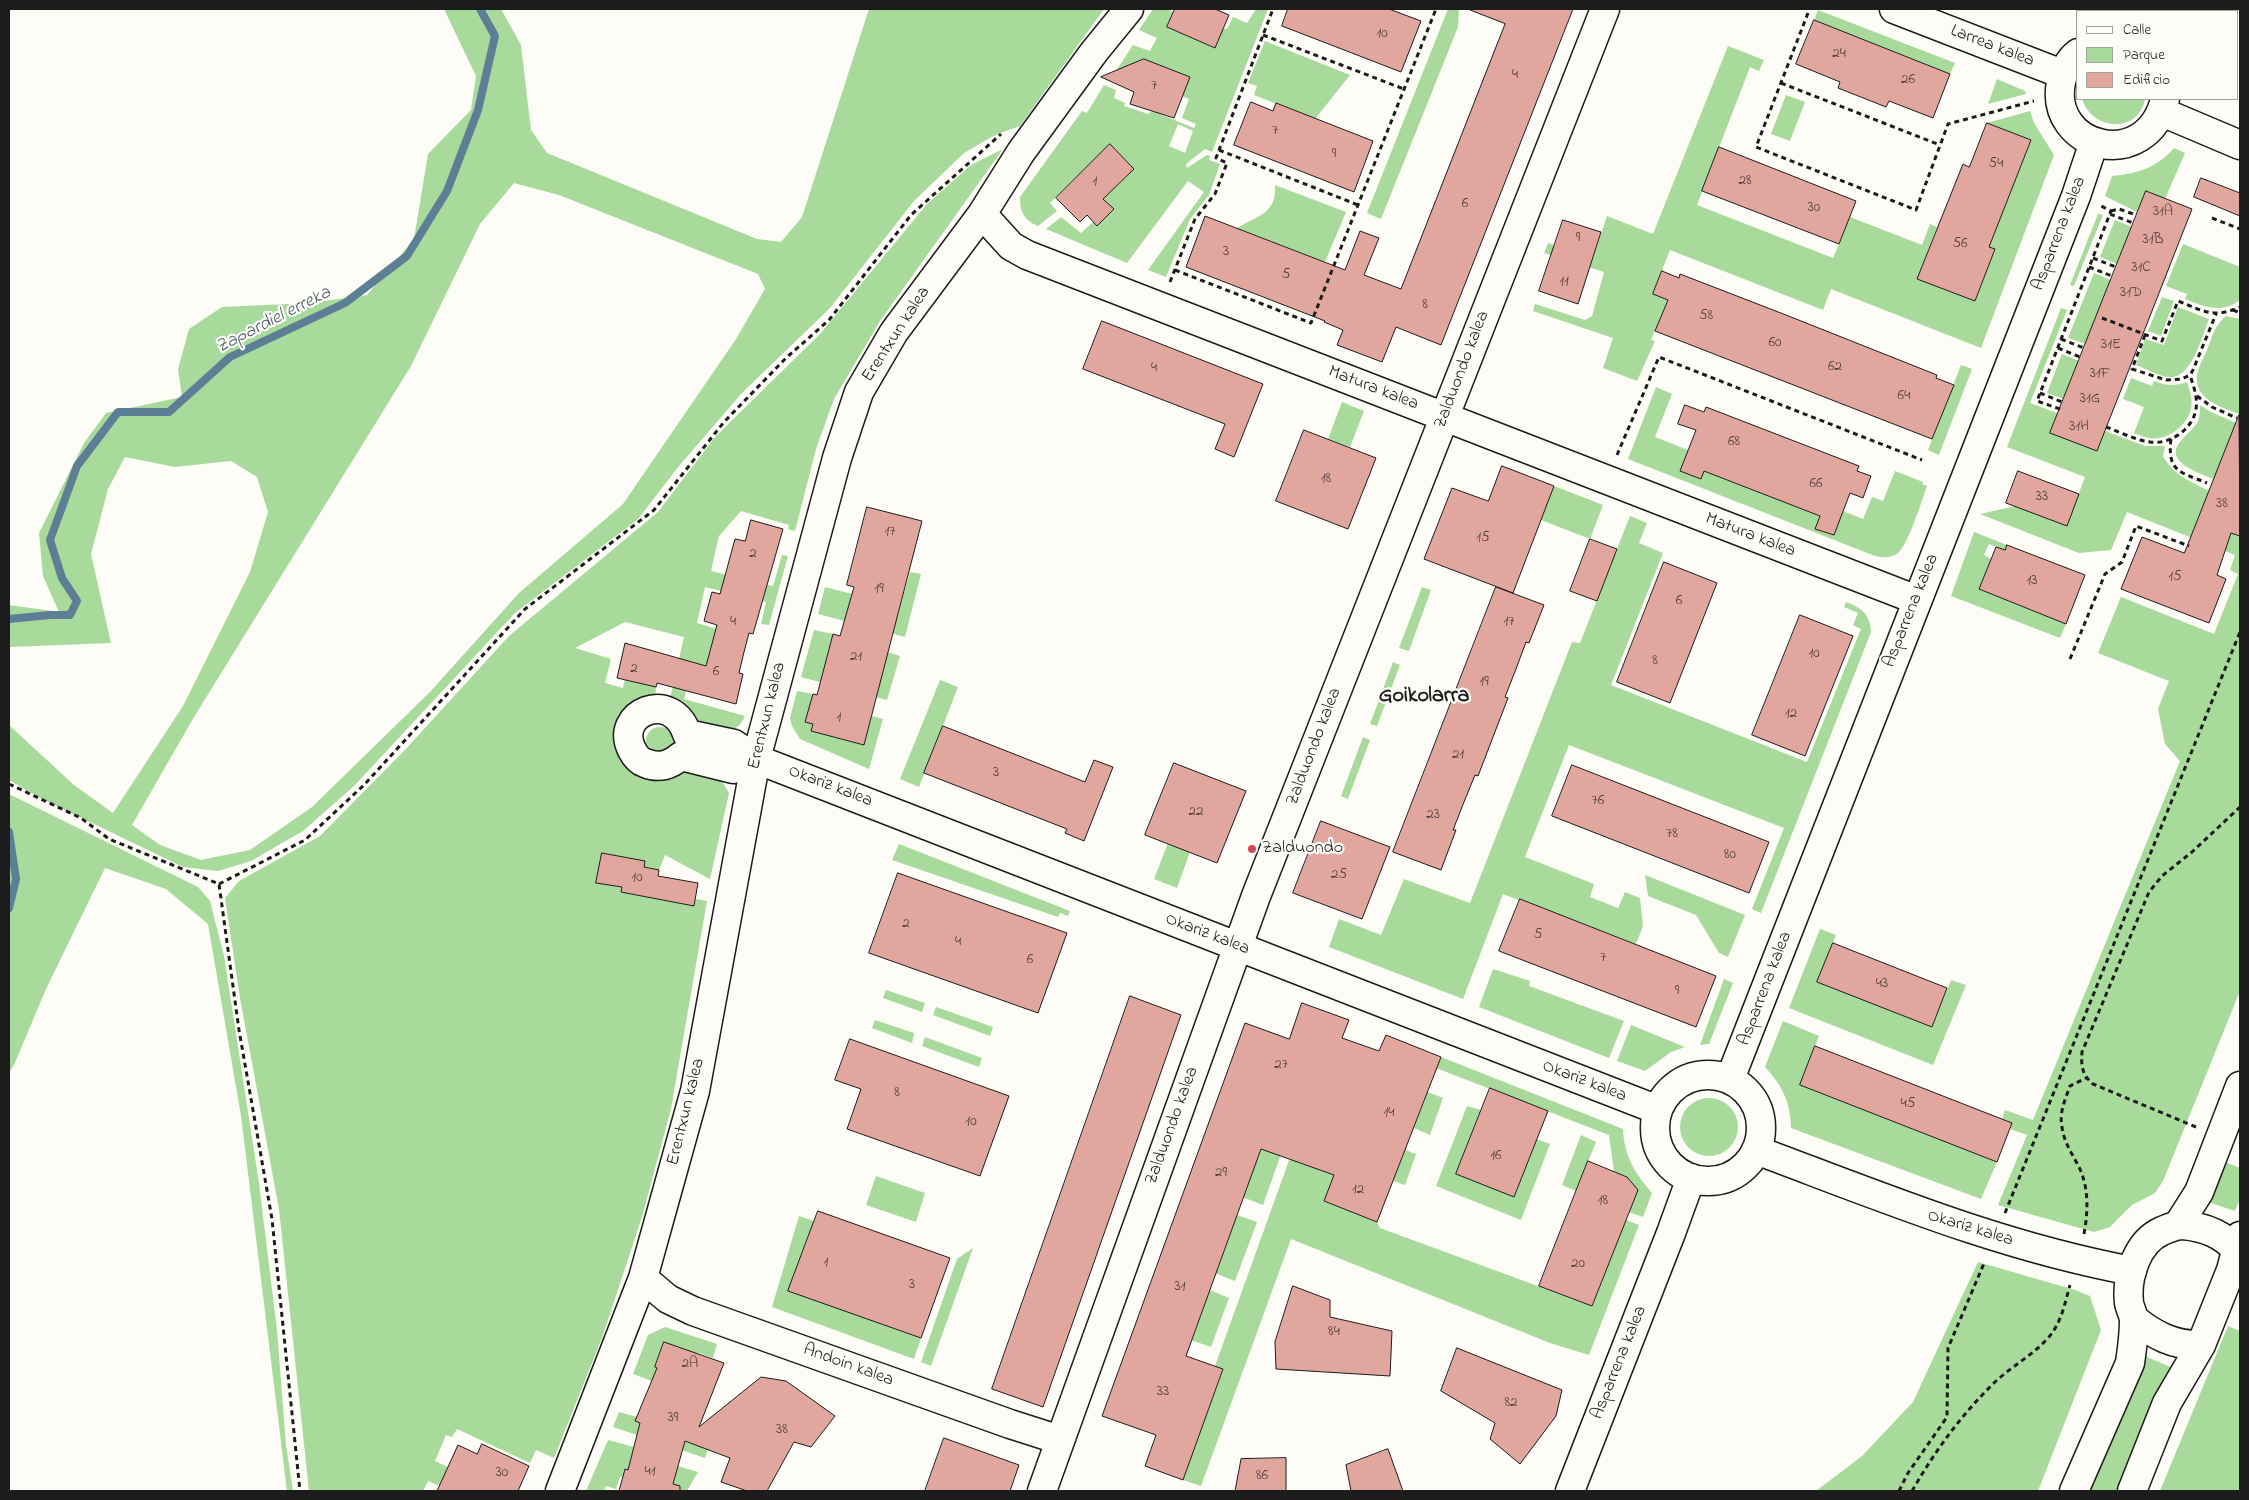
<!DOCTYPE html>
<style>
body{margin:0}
#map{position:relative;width:2249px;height:1500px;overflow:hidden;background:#fdfcf7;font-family:"Indie Flower",sans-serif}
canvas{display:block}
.frame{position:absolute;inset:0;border:10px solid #1c1c1c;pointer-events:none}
.legend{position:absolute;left:2076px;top:10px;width:162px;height:90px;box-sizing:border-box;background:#fdfcf7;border:1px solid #a3a29f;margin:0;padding:6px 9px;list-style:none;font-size:15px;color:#1c1c1c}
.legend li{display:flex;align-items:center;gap:10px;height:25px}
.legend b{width:25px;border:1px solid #a3a29f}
</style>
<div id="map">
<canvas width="2249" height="1500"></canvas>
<div class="frame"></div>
<ul class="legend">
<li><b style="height:6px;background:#fdfcf7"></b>Calle</li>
<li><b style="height:14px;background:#a7da9b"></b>Parque</li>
<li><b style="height:14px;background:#e1a79e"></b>Edificio</li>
</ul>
</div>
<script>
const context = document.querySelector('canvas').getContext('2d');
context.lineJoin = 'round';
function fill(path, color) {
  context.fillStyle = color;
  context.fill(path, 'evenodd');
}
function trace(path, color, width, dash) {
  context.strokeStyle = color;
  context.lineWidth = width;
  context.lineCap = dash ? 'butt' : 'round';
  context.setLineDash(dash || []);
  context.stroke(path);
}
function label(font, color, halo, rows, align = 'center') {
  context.font = font + ' "Indie Flower",sans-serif';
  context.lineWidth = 4.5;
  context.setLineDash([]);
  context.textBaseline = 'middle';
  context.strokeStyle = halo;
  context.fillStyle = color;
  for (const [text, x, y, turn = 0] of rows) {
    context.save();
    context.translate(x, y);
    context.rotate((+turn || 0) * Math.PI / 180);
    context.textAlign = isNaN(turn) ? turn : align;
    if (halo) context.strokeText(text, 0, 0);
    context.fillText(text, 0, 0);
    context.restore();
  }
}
fill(new Path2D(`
 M444 9H501L521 45 531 130 547 153 757 239 781 242 802 217 869 9H1104L1020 126 995 135 964 153 914 201 830 308 742 393 679 466 638 519 515 613 354 786 303 831 251 861 218 871 183 867 42 799 9 780V725L74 785 113 813 183 706 250 572 268 512 257 477 231 461 175 467 125 457 108 489 91 554 111 643 9 647V605L59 612 43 576 39 533 84 443 106 413 182 397 178 369 189 329 222 307 310 303 367 295 414 239 428 154 471 110 476 76ZM514 183 559 195 758 274 765 289 736 339 623 504 519 593 430 692 312 807 250 850 201 860 160 845 132 825 194 717 411 366 480 224Z
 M1153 9H1167L1173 12 1167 27 1214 48 1223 28 1227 29 1233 17 1247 23 1256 9H1268L1212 152 1205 149 1186 164 1187 168 1207 155 1210 156 1209 160 1220 164 1209 195 1190 219 1166 277 1148 270 1204 192 1188 181 1127 263 1046 229 1061 217 1081 233 1093 222 1113 209 1103 199 1134 169 1110 145 1050 203 1057 211 1038 226C1024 220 1020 212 1020 197L1082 111 1087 113 1104 85 1116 90 1114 98 1125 103 1124 106 1148 114 1152 111 1194 128 1196 124 1182 118 1189 99 1116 71 1133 45 1150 51 1157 38 1139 30ZM1178 124 1193 131 1185 153 1169 146Z
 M1448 9H1459L1458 27 1381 219 1367 213Z
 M1818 10 1955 63 1950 74 1814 20Z
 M1265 41 1350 75 1315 119 1254 95 1257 86 1248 83Z
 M1728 46 1764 60 1759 71 1750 67 1697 205 1833 258 1850 217 1922 245 1930 224 1937 227 1917 279 1975 301 1995 250 1989 247 2031 140 1987 123 2030 111 2034 123 2054 155 1981 348 1831 289 1823 310 1670 250 1653 293 1668 300 1651 340 1655 341 1637 381 1603 368 1613 338 1533 311 1535 304 1585 320 1592 316 1604 272 1544 253 1548 243 1593 258 1607 216 1653 234Z
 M1997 79 2025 91 2026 94 1988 104Z
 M1786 95 1805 102 1790 141 1771 134Z
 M2082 99H2145C2139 134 2092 131 2082 99Z
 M2174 148 2185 153 2165 199 2146 191 2137 212 2105 196 2112 176C2137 174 2158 167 2174 148Z
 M1003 149 880 321 834 399 816 449 795 531 788 529 789 525 741 511 719 536 711 571 773 586 782 555 788 556 769 625 761 624 766 602 705 587 697 623 717 629 707 666 694 663 684 699 745 716C736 738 718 729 699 727 692 714 685 703 670 699L684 637 625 622 575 648 611 659 605 683 623 688 625 679 656 687 655 698 620 752 720 778 729 793 710 879 665 855 659 870 644 867 645 861 602 854 597 883 622 887 621 892 694 906 696 899 707 901 671 1109 642 1217 602 1338 554 1458 536 1450 530 1463 457 1429 452 1437 446 1435 435 1461 500 1491H451L428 1481 423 1491H309L279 1209 240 998 225 898 239 881 320 836 404 751 509 636 658 512 715 437 820 334 927 204 971 165Z
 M1275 185 1346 212 1325 262 1237 228C1259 215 1277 213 1275 185Z
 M2098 214 2103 215 2074 286 2070 285Z
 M2115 220 2132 227 2117 264 2100 257Z
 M2183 244 2240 267V300C2222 314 2205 307 2185 299L2187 294 2166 286Z
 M2094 273 2111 280 2086 344 2068 338Z
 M2162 297 2174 301 2161 336 2148 331Z
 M2178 307 2209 319C2202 336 2193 374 2173 377 2161 378 2147 369 2136 365L2145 339 2164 345Z
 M2061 308 2067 310 2030 403 2145 446H2165L2163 456C2173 475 2190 481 2209 491L2198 520 2240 536V991L2163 1181 2155 1193 2132 1205 2110 1227 2094 1232 1998 1205 2027 1135 2010 1129 2012 1123 2002 1119 2005 1110 2033 1120 2180 761 2165 744 2158 709 2169 681 2098 653 2121 597 2214 634 2238 574 2230 570 2235 555 2127 512 2111 550 2079 553 1980 514 2016 506 2067 525 2085 477 2007 447Z
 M2226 316 2240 319 2239 414C2222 407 2194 400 2197 375 2198 367 2204 357 2207 350 2212 337 2215 325 2226 316Z
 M2062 354 2079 361 2064 399 2047 393Z
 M1961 365 1972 369 1939 455 1928 450Z
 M2131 378 2152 386 2154 381C2167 386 2174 386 2187 382 2190 391 2193 399 2191 409 2187 426 2167 441 2149 438 2144 437 2139 435 2134 433L2144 407 2123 399Z
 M1656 387 1672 394 1655 437 1688 450 1701 479 1704 471 1820 516 1815 529 1833 535 1843 511 1863 519 1872 497 1883 501 1895 471 1923 482 1922 484 1927 486C1922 500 1908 545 1898 553 1891 558 1884 558 1875 556L1628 459Z
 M1342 402 1364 411 1350 447 1328 439Z
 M2200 405 2211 412 2236 423 2214 479C2201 474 2163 462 2180 442 2186 434 2193 430 2198 421 2200 416 2200 410 2200 405Z
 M1554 486 1603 505 1590 539 1541 520Z
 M1630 516 1647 523 1639 543 1663 553 1611 685 1807 762 1861 629 1853 625 1858 613 1844 607 1846 602C1862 608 1870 614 1871 632L1761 913 1752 909 1784 828 1569 745 1525 857 1594 884 1590 897 1618 908 1625 892 1640 898 1643 926 1636 944 1503 894 1463 999 1329 947 1339 919 1381 935 1404 879 1470 903 1572 642 1580 643Z
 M1974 532 2007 545 2005 550 1989 544 1984 555 1991 559 1979 589 2066 624 2060 638 1951 596Z
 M910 572 921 574 905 637 818 614 825 587 852 594 848 608 897 618Z
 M1422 587 1431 590 1409 651 1399 648Z
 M814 630 833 634 825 665 887 652 900 656 887 700 801 677Z
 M1393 662 1400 665 1377 726 1370 724Z
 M940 680 958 687 919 787 900 779Z
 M797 691 813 694 812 731 864 745 872 716 883 719 869 769 800 739 792 726 790 718Z
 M646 741a14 14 0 1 1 28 0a14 14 0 1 1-28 0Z
 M1363 737 1370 740 1348 799 1341 796Z
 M9 794 198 887 210 901 224 956 259 1183 277 1330 286 1445 293 1491H287L241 1116 208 924 166 889 105 868 46 989 14 1065 9 1073Z
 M1168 843 1190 852 1177 888 1154 879Z
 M899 844 1070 911 1068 916 1060 913 1058 917 892 860Z
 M1645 875 1745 915 1728 957 1719 953 1696 915 1648 896Z
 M1820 929 1836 935 1818 982 1932 1027 1951 980 1966 985 1933 1065 1789 1008Z
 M1493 969 1530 981 1529 986 1624 1021 1609 1058 1479 1007Z
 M1724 979 1733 983 1709 1044 1700 1045Z
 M886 990 925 1003 922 1012 883 998Z
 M936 1007 993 1027 990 1036 933 1015Z
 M875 1020 914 1033 912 1043 872 1028Z
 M1783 1021 1819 1036 1800 1085 1997 1162 1981 1199 1791 1128C1791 1103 1782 1085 1765 1067Z
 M1631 1025 1685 1047 1671 1052 1645 1071 1617 1061Z
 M925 1037 982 1058 979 1067 922 1046Z
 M1441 1057 1623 1129C1624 1156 1635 1173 1652 1193L1643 1217 1629 1212 1626 1176 1614 1172 1609 1135 1436 1068Z
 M1372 1070 1443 1098 1430 1135 1414 1128 1425 1100 1372 1079 1324 1201 1377 1222 1380 1228 1592 1306 1626 1220 1639 1225 1589 1355 1550 1343 1291 1239 1201 1486 1183 1480 1223 1370 1215 1366 1296 1141 1297 1162 1307 1165Z
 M1680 1127a29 29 0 1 1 58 0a29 29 0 1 1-58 0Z
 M1467 1106 1481 1110 1456 1174 1514 1197 1536 1139 1550 1144 1521 1220 1436 1186Z
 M1293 1120 1263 1205 1237 1195 1245 1193 1263 1144Z
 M1581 1135 1596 1142 1576 1191 1562 1185Z
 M1405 1150 1416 1154 1405 1185 1393 1181Z
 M2220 1160 2240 1168V1199L2235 1211 2202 1200Z
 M876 1176 925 1193 916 1222 866 1205Z
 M1237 1215 1257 1222 1235 1281 1209 1271 1218 1269Z
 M799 1216 814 1221 789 1291 921 1338 914 1359 772 1307Z
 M973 1248 931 1366 921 1362 957 1259Z
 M1978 1262 2075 1290 2090 1296 2101 1330 2038 1491H1816L1862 1456 1913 1402Z
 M1210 1290 1229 1298 1211 1347 1185 1338 1187 1333 1194 1335Z
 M2228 1326 2240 1331V1491H2160Z
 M665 1327 717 1344 713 1358 699 1353 698 1355 664 1342 655 1366 703 1385 697 1398 633 1374 648 1335Z
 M2140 1354 2173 1368 2122 1491H2085Z
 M619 1412 637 1417 636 1422 699 1446 710 1416 718 1419 705 1458 613 1427Z
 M608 1440 652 1452 650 1458 632 1454 628 1470 625 1469 622 1477H620L616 1489 606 1486 604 1491H586Z
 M678 1466 698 1472 687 1491H671Z`), '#a7da9b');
trace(new Path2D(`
 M9 619 50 615H70L77 601 62 578 50 540 77 466 118 412H169L230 357 345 303 407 256 447 191 478 110 495 36 480 9
 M9 832 16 879 9 908`), '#5c7f95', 8);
const building = new Path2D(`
 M1175 9H1215L1229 15 1215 48 1167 27Z
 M1288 9H1389L1421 21 1401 72 1282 26Z
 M1468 9H1573L1441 345 1396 327 1382 362 1337 345 1343 330 1324 322 1325 321 1186 267 1205 216 1345 270 1360 231 1379 238 1364 275 1401 289 1505 24Z
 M1814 20 1950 74 1933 118 1889 101 1886 107 1838 88 1840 82 1796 64Z
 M1144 59 1190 77 1174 118 1130 104 1134 92 1101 77Z
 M1251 102 1273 111 1276 103 1373 141 1354 192 1234 145Z
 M1987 123 2031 140 1989 247 1995 249 1975 301 1917 279 1963 164 1969 167Z
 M1110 144 1134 169 1103 199 1114 209 1097 226 1087 215 1080 222 1056 198Z
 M1719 147 1856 201 1839 244 1702 191Z
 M2201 178 2240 193V216L2194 197Z
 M2146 191 2192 209 2097 451 2050 433Z
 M1563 220 1601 232 1578 304 1539 291Z
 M1662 271 1679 278 1680 274 1786 315 1937 375 1936 378 1954 385 1932 439 1655 331 1668 300 1653 294Z
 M1102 321 1263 384 1234 457 1215 449 1225 424 1083 369Z
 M1685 405 1704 412 1706 407 1859 466 1857 471 1871 476 1863 498 1850 493 1834 535 1815 529 1820 516 1704 471 1701 479 1680 471 1696 430 1678 424Z
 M2239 415 2240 536 2231 533 2217 575 2226 579 2209 623 2121 589 2142 537 2184 553Z
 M1304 430 1376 458 1348 529 1276 501Z
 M1502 466 1554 486 1513 593 1424 559 1452 488 1488 501Z
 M2018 471 2079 494 2067 526 2006 503Z
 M867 507 922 521 864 745 811 731 813 724 805 722 813 694 817 695 833 634 840 636 854 587 847 585Z
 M751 520 783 529 753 634 749 633 744 652 739 673 743 674 736 704 657 683 656 687 617 678 625 643 706 666 717 625 704 621 712 592 720 594 735 539 745 541Z
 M1590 539 1617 549 1597 601 1570 591Z
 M2007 545 2085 575 2066 624 1979 589 1996 547 2005 550Z
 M1664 562 1717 583 1670 703 1617 682Z
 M1496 587 1544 605 1529 643 1526 642 1516 669 1505 697 1508 698 1478 776 1475 775 1464 802 1453 830H1456L1441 870 1393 852Z
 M1800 615 1853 636 1805 756 1752 735Z
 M943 726 1085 782 1094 760 1113 767 1084 841 1065 833 1067 829 924 773Z
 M1174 763 1246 791 1217 863 1145 835Z
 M1572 765 1769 842 1749 893 1552 816Z
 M1321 821 1390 847 1362 919 1293 893Z
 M602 853 645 861 644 867 659 870 658 876 698 883 694 906 621 892 622 887 596 883Z
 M898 873 1067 933 1038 1013 869 953Z
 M1520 899 1716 976 1696 1027 1499 951Z
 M1833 943 1947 988 1932 1027 1817 982Z
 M1130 996 1181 1015 1043 1407 992 1389Z
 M1302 1003 1349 1020 1342 1038 1379 1051 1386 1035 1441 1057 1377 1222 1324 1201 1334 1175 1261 1149 1186 1356 1223 1369 1183 1480 1145 1466 1156 1435 1102 1416 1245 1023 1289 1039Z
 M850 1039 1009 1096 980 1176 847 1129 861 1089 835 1080Z
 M1815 1046 2012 1123 1997 1162 1800 1085Z
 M1490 1088 1548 1111 1514 1197 1456 1174Z
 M1588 1161 1627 1177 1638 1190 1592 1306 1539 1286Z
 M818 1211 950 1258 921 1338 788 1291Z
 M1293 1286 1330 1300V1317L1392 1331 1390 1376 1276 1369 1275 1342Z
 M664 1342 724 1363 699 1427 761 1377 786 1381 835 1416 811 1447 794 1442 767 1491H747L721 1482 730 1458 685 1441 673 1484 680 1486V1491H619L625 1469 628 1470 640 1423 635 1421 657 1368 655 1367Z
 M1457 1348 1562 1390 1556 1416 1520 1464 1490 1439 1495 1423 1441 1391Z
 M944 1438 1019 1465 1010 1491H925Z
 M482 1444 529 1466 518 1491H437L458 1445 477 1454Z
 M1388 1449 1403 1491H1351L1346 1465Z
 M1286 1458V1491H1235L1241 1459Z`);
fill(building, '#e1a79e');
trace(building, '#1c1c1c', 1);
const street = new Path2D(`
 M1894 9 2062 74
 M2146 11 2147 9
 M2078 53C2069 60 2063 72 2061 82 2048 149 2147 174 2165 99
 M2162 112 2240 145
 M982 214 1011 246 1027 255 1917 600
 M756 759 733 769 681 756C670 765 660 769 645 763 639 761 635 756 632 750 613 713 672 688 687 734L734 744 756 759 1658 1110
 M1655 1128a53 53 0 1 1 106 0a53 53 0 1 1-106 0Z
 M1730 1079 2076 196 2094 142
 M1756 1150C1882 1197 1999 1246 2132 1271
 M643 1278 668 1299 693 1311 1010 1424 1060 1440
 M560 1491 643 1278 695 1091 756 759 837 458 859 392 894 332 982 214 1021 152 1094 52 1129 9
 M1042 1491 1256 896 1605 9
 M1570 1491 1671 1233 1691 1178`);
const secondary = new Path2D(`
 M2178 1225 2199 1192 2240 1086
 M2134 1319C2154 1335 2174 1346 2201 1345
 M2074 1491 2130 1363C2132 1349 2134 1336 2134 1321 2134 1315 2130 1309 2129 1303 2126 1277 2137 1242 2162 1231 2169 1228 2175 1225 2183 1225 2205 1227 2222 1234 2237 1250
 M2132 1491 2167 1403 2201 1345 2231 1270 2240 1236`);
trace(street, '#1c1c1c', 31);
trace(secondary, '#1c1c1c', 31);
trace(new Path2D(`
 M1808 13 1756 147 1916 210 1948 124 2034 101
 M1263 35 1404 89
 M1781 83 1940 145
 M1219 150 1358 205
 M2111 211 2119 209 2136 215
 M2110 214 2133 223
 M2212 218 2240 229
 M2093 258 2116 267
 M2089 267 2112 276
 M1175 270 1311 323 1436 9
 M1170 282 1195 219 1215 194 1227 163 1216 158 1273 9
 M2233 310 2240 313
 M2102 318 2162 341 2178 301C2204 311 2213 319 2240 307
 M2145 335 2132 369 2166 380 2182 379 2190 375 2193 370 2216 314
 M2061 339 2084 348
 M2058 348 2080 357
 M2040 393 2062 402
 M2197 396 2212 407 2237 418
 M2060 409 2037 401 2111 211 2099 205
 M2106 427C2120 432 2135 440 2150 442 2170 445 2193 429 2196 409 2198 397 2193 385 2190 375
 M2171 439C2167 472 2180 472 2207 483
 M1617 455 1659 357 1922 460
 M2070 659 2105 574 2122 562 2136 526 2189 546
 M9 784 81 818 109 839 219 884 239 1030 272 1219 300 1491
 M219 884 305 840 364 785 525 609 654 510 724 422 786 358 829 320 911 215 1001 134
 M2196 1127 2093 1084C2082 1075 2081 1066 2082 1052L2149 892 2162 876 2192 852 2240 807
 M2005 1213 2240 632
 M2084 1234C2088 1212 2089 1190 2080 1169 2073 1155 2064 1143 2062 1127 2059 1113 2065 1100 2070 1086L2086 1078
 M1899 1491 1908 1473 1947 1417 1948 1348 1985 1261
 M1912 1491C1935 1451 1961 1415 1995 1382 2012 1366 2033 1355 2048 1338 2061 1324 2065 1303 2070 1285`), '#1c1c1c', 3, [5, 4]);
trace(street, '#fdfcf7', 28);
trace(secondary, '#fdfcf7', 28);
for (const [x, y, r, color] of [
 [1252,849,5,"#d1495b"]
]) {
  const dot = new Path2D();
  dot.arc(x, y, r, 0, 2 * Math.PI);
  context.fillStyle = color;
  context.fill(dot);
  trace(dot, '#fdfcf7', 2);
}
label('15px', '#4d3f3c', null, [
 ["10",1382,35],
 ["24",1839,55],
 ["4",1515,76],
 ["26",1908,81],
 ["7",1154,87],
 ["7",1275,132],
 ["9",1334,155],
 ["54",1996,165],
 ["28",1745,182],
 ["1",1095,183],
 ["6",1465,205],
 ["30",1814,209],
 ["31A",2163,213],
 ["9",1578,239],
 ["31B",2153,241],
 ["56",1960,245],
 ["3",1226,253],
 ["31C",2141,269],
 ["5",1286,276],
 ["11",1564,283],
 ["31D",2131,294],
 ["8",1425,306],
 ["58",1706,317],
 ["60",1775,344],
 ["31E",2111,346],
 ["62",1835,368],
 ["4",1154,369],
 ["31F",2100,375],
 ["64",1904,397],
 ["31G",2090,400],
 ["31H",2079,428],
 ["68",1734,443],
 ["18",1326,480],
 ["66",1816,485],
 ["33",2042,498],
 ["38",2222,505],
 ["17",890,533],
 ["15",1483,539],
 ["2",753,555],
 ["15",2175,578],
 ["13",2032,582],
 ["19",879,590],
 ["6",1679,602],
 ["4",733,623],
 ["17",1509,623],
 ["10",1814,655],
 ["21",856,658],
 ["8",1655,662],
 ["2",634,670],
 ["6",716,673],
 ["19",1484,683],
 ["12",1791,715],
 ["1",839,719],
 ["21",1458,756],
 ["3",996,774],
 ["76",1598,802],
 ["22",1196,813],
 ["23",1433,816],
 ["78",1672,835],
 ["80",1730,856],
 ["25",1339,876],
 ["10",637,879],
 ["2",906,925],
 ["5",1538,936],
 ["4",958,943],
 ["7",1603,959],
 ["6",1030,961],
 ["43",1882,985],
 ["9",1677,992],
 ["27",1281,1066],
 ["8",897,1094],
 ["45",1908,1105],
 ["14",1389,1114],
 ["10",971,1123],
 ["16",1496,1157],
 ["29",1221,1174],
 ["12",1358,1191],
 ["18",1603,1202],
 ["1",826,1264],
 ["20",1578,1265],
 ["3",912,1286],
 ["31",1180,1288],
 ["84",1334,1333],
 ["2A",690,1365],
 ["33",1163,1393],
 ["82",1511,1404],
 ["39",673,1419],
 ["38",782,1431],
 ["41",650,1473],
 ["30",502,1474],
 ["86",1262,1477]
]);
label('18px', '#1c1c1c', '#fdfcf7', [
 ["Larrea kalea",1992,47,21],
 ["Asparrena kalea",2060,234,-69],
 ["Erentxun kalea",897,335,-57],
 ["Zalduondo kalea",1463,370,-69],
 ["Matura kalea",1373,389,21],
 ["Matura kalea",1750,536,21],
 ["Asparrena kalea",1912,611,-68],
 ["Erentxun kalea",768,716,-76],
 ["Zalduondo kalea",1315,747,-69],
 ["Okariz kalea",830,787,21],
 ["Okariz kalea",1207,935,21],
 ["Asparrena kalea",1766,989,-69],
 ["Okariz kalea",1584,1082,21],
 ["Erentxun kalea",687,1112,-76],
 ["Zalduondo kalea",1173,1126,-70],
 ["Okariz kalea",1970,1229,17],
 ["Asparrena kalea",1620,1363,-68],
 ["Andoin kalea",848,1366,20]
]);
label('18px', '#1c1c1c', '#fdfcf7', [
 ["Zalduondo",1262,849]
], 'left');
label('italic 19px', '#475e6d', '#fdfcf7', [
 ["Zapardiel erreka",274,321,-27]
]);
label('bold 22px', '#1c1c1c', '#fdfcf7', [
 ["Goikolarra",1424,697]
]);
</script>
